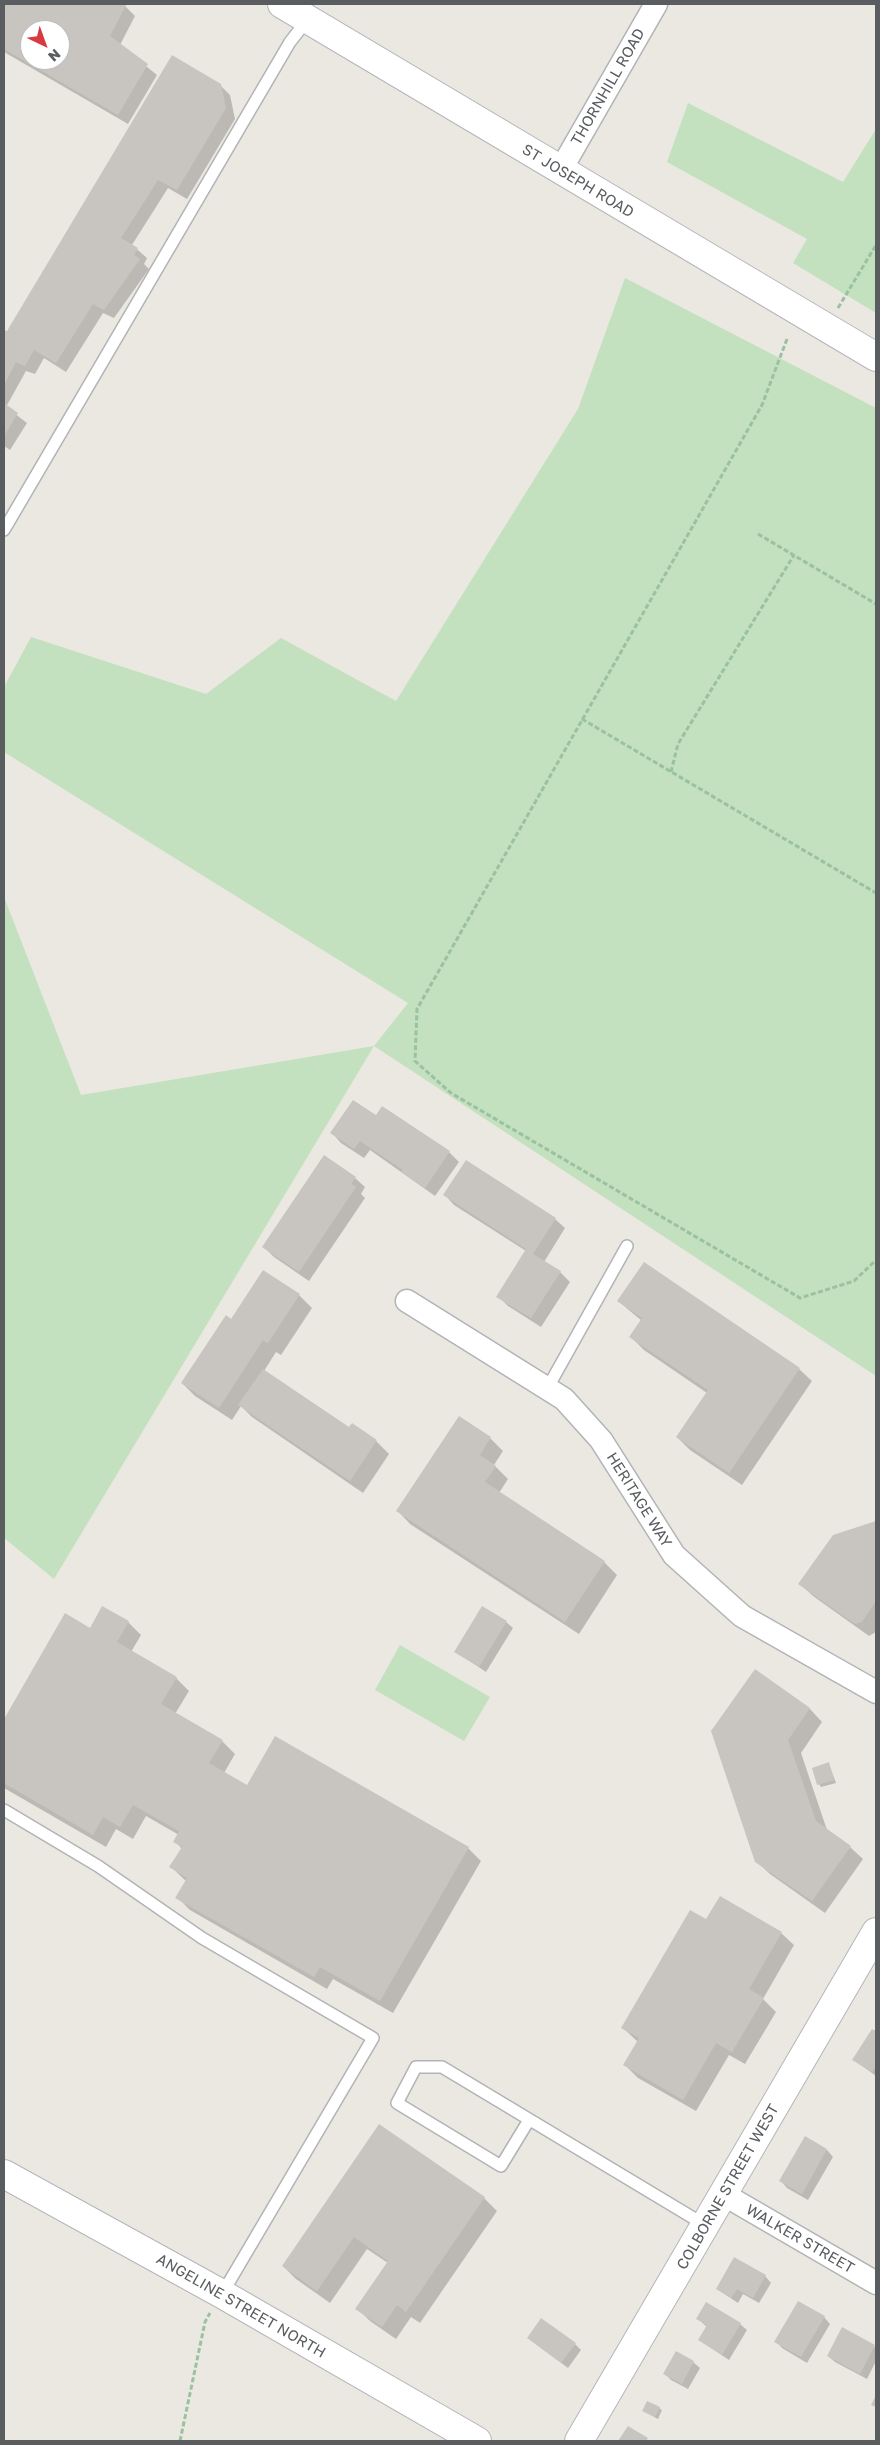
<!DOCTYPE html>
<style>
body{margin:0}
#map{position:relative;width:880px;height:2445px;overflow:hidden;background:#ebe8e1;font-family:"Golos Text",sans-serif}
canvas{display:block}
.frame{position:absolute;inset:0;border:5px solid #595d60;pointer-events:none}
.north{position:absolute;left:20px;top:20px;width:50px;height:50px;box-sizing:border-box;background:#fff;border:1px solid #bdbebf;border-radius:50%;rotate:138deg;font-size:14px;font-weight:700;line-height:20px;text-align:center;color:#595d60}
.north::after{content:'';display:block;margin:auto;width:18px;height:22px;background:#d73b3e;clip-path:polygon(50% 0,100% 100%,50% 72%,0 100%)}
</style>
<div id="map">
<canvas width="880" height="2445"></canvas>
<div class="frame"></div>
<div class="north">N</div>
</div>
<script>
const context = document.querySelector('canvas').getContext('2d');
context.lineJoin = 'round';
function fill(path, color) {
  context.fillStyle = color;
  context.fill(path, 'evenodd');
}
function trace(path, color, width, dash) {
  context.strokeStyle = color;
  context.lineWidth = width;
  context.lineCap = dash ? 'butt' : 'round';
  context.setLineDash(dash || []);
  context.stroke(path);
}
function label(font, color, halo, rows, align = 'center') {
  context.font = font + ' "Golos Text",sans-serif';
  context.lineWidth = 5;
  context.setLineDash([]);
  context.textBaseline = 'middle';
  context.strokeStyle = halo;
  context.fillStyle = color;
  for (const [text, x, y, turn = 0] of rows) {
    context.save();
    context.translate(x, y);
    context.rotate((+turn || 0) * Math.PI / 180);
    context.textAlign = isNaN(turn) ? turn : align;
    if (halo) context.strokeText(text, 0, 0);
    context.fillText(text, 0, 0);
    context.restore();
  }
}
fill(new Path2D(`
 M688 103 843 182 876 129V313L793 263 807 239 667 162Z
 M625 278 876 408V1376L374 1046 54 1579 4 1538V897L81 1095 374 1046 408 1003 4 752V687L31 637 206 694 281 638 396 701 578 409Z
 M400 1645 490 1697 464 1741 375 1690Z`), '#c3e0bf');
fill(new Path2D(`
 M4 4H121L125 6 135 16 120 45 157 75 128 124 4 52ZM30 30H60V60H30Z
 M220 85 230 95 235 119 187 199 168 188 132 245 147 258 144 264 149 269 114 318 103 313 66 372 44 358 35 374 26 371 6 407 27 423 10 450 4 446V331L8 333Z
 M376 1117 449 1152 459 1162 435 1196 370 1150 364 1158 341 1143 332 1133Z
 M355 1178 365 1187 361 1194 365 1198 309 1281 274 1257 264 1247Z
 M445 1195 555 1219 565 1228 544 1262 560 1272 570 1282 541 1327 508 1306 498 1296 526 1251 454 1205Z
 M299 1295 312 1308 281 1355 276 1352 264 1371 349 1429 376 1441 389 1454 363 1493 252 1417 241 1406 232 1420 195 1396 182 1383 232 1320Z
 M618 1301 799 1369 812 1381 742 1485 690 1450 677 1437 707 1393 644 1350 631 1337 642 1321Z
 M490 1438 503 1451 494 1465 508 1479 499 1493 604 1562 617 1575 579 1634 410 1524 398 1511Z
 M876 1522V1632L869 1636 813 1596 800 1584 834 1536Z
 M65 1615 90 1629 128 1622 141 1635 131 1652 176 1678 189 1691 175 1714 222 1741 235 1754 224 1773 247 1787 468 1848 481 1861 393 2013 333 1979 327 1989 190 1910 177 1897 186 1881 171 1867 182 1849 175 1841 179 1835 146 1816 133 1839 116 1829 106 1847 4 1788V1721Z
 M506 1622 513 1628 486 1672 456 1652Z
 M755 1671 810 1709 822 1722 801 1753 827 1830 850 1847 863 1859 825 1913 770 1874 756 1861Z
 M829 1764 836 1783 821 1787 819 1784Z
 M706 1921 781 1933 794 1945 763 1999 776 2012 745 2064 729 2055 696 2111 638 2078 625 2065 638 2042 623 2028Z
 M872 2030 876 2033V2076L854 2060Z
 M379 2126 484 2198 497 2211 420 2323 411 2317 396 2339 370 2321 357 2308 388 2263 367 2249 330 2303 296 2279 283 2266Z
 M805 2138 827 2150 833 2157 808 2200 787 2188 781 2181Z
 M765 2276 771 2283 759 2303 743 2294 738 2303 717 2289Z
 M707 2304 740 2324 747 2330 729 2360 699 2340 707 2327 698 2319Z
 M824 2317 830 2324 807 2363 782 2348 776 2341Z
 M843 2329 876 2348V2361L867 2379 835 2362 828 2356Z
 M528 2338 575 2344 581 2350 568 2368Z
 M693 2362 700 2368 688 2389 671 2380 665 2374Z
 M659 2408 662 2410 658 2419 643 2411Z`), '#0003');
fill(new Path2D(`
 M4 4 126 5 110 36 148 64 118 115 4 49ZM30 30H60V60H30Z
 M172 55 221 84 226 108 177 190 158 180 121 238 138 248 134 255 140 259 104 310 93 304 56 363 34 350 25 366 16 362 4 385V330L7 331Z
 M4 403 18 413 4 436Z
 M353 1100 376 1115 382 1106 450 1151 425 1188 401 1172 403 1170 360 1141 354 1149 330 1133Z
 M324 1155 356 1177 351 1184 356 1187 299 1272 262 1247Z
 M466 1160 556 1218 533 1254 561 1271 531 1318 496 1297 526 1249 443 1195Z
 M644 1262 800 1368 729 1473 676 1437 708 1390 629 1337 642 1318 617 1301Z
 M263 1270 300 1294 268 1343 263 1340 219 1408 181 1383 226 1315 231 1319Z
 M263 1369 349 1427 352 1423 377 1440 350 1481 238 1405Z
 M459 1416 491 1437 480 1455 496 1466 485 1482 605 1561 565 1622 396 1511Z
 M876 1521V1601L862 1622 855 1624 798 1584 833 1535Z
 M102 1606 129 1621 117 1642 177 1677 161 1704 223 1740 209 1763 247 1785 275 1736 469 1847 380 2001 320 1967 314 1977 175 1898 187 1878 169 1867 182 1847 173 1842 179 1831 133 1805 120 1827 103 1817 93 1835 4 1783V1719L65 1613 90 1628Z
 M482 1606 507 1621 479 1667 454 1652Z
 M755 1669 810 1708 788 1740 816 1821 851 1846 812 1901 755 1862 711 1731Z
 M829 1762 834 1780 817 1785 812 1768Z
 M720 1896 782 1932 749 1989 764 1998 732 2052 716 2043 683 2100 623 2065 639 2038 621 2028 690 1910 706 1919Z
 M872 2029 876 2031V2065L872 2072 852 2060Z
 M379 2124 485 2197 406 2312 397 2305 382 2327 355 2309 388 2261 354 2237 317 2291 282 2266Z
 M805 2136 827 2149 802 2194 779 2181Z
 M734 2257 766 2275 753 2298 737 2289 731 2298 716 2289Z
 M798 2301 825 2316 801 2357 774 2342Z
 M706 2302 741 2323 722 2355 698 2340 707 2325 696 2319Z
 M541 2318 576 2343 561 2363 527 2338Z
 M842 2327 875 2345 860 2374 827 2356Z
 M676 2351 694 2361 682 2384 663 2374Z
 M876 2395V2407L871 2405Z
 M647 2401 660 2407 655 2417 642 2411Z
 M628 2426 648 2438 646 2441H618Z`), '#c8c5c0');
const lane = new Path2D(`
 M4 530 290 42 308 19
 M547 1389 627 1246
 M4 1810 98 1866 202 1938 373 2038 222 2294
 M529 2120 501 2166 397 2103 416 2067H442L705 2225`);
const street = new Path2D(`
 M560 171 656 4
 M407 1301 564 1399 601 1440 674 1555 742 1616 876 1692
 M723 2194 876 2283`);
const secondary = new Path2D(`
 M282 4 876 357
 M4 2174 222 2294 477 2441
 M579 2441 876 1932`);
trace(lane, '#b1b4b7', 14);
trace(street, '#b1b4b7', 25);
trace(secondary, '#b3b6ba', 30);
trace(new Path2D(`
 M838 308 876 245
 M787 339 762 405 417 1009 415 1061 451 1093 800 1298 854 1281 876 1260
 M758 534 876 604
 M582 719 876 893
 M671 772 678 744 794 555
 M180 2441 205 2322 210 2313`), '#9ac1a0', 3, [5, 2.5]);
trace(lane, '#fff', 11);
trace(street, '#fff', 22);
trace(secondary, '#fff', 28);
label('15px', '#595d60', '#fff', [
 ["THORNHILL ROAD",608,87,-60],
 ["ST JOSEPH ROAD",578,181,31],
 ["HERITAGE WAY",639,1500,58],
 ["COLBORNE STREET WEST",728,2187,-60],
 ["WALKER STREET",800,2239,30],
 ["ANGELINE STREET NORTH",241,2306,30]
]);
</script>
